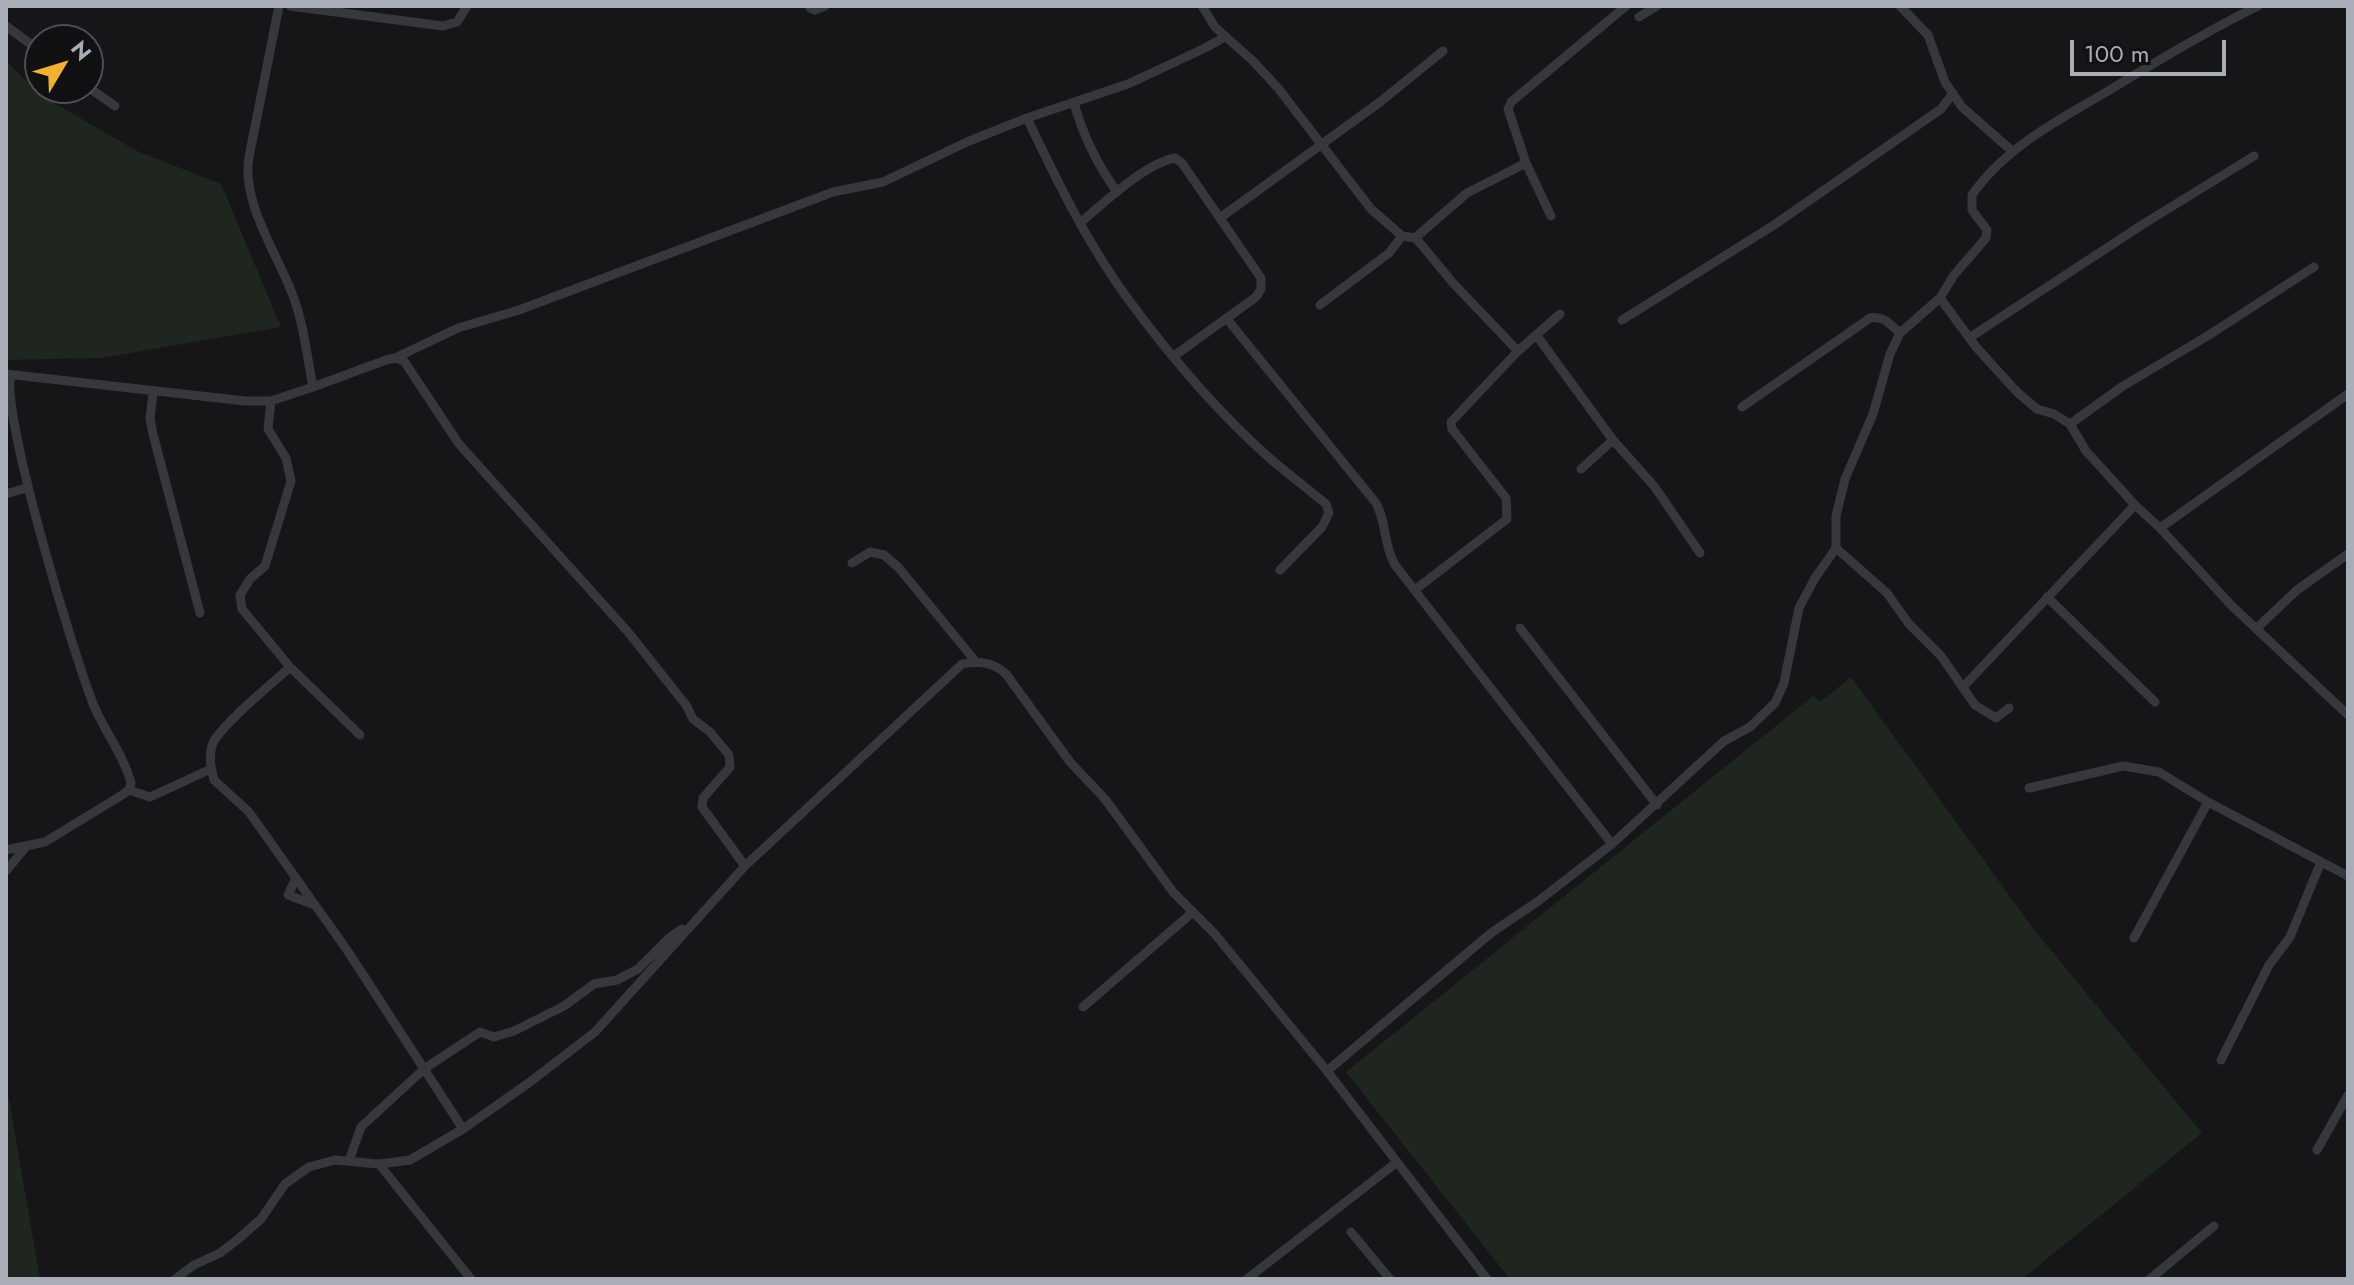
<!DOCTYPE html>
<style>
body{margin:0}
#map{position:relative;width:2354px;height:1285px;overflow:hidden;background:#161618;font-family:Jost,sans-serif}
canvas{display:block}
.frame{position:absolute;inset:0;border:8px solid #a8adb8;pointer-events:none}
.north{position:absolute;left:24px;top:24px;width:80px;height:80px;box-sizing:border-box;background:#111113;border:2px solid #4d4f55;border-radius:50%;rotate:52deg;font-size:22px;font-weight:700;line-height:32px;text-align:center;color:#a8adb8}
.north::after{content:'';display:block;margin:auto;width:28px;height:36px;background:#f2b134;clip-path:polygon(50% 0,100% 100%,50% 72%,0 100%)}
.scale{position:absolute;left:2070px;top:40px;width:156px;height:36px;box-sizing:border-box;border:4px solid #a8adb8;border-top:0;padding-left:10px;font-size:24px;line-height:28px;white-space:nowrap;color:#a8adb8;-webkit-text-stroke:6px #111113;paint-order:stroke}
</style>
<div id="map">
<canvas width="2354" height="1285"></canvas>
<div class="frame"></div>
<div class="north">N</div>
<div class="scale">100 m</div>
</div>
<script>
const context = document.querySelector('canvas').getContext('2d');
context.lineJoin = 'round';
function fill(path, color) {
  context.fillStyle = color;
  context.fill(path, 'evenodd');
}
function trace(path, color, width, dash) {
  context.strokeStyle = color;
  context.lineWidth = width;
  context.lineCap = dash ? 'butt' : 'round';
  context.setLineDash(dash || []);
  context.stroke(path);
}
fill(new Path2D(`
 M6 61 42 96 137 151 221 184 281 327 101 358 6 360Z
 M1851 677 2035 931 2202 1133 2022 1279H1510L1346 1072 1813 696 1820 702Z
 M6 1092 9 1099 40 1279H6Z`), '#1e261f');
trace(new Path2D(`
 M290 6 443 26 457 22 467 6
 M1202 6 1215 27 1253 61 1278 88 1371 209 1402 236 1415 238 1420 243 1453 283 1518 351
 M1900 6 1928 35 1945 82 1962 107 2012 151
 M810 8 815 10 825 6
 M1639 17 1657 6
 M6 26 40 51
 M88 87 115 106
 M1074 103C1083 136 1097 164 1117 192
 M1027 118C1056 179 1087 243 1128 299 1170 356 1220 415 1274 462 1291 476 1309 490 1326 504L1329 513 1322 527 1280 570
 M1526 163 1551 216
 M1220 218 1380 102 1443 51
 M1081 222C1105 202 1144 164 1175 158L1182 163 1261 278V289L1256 297 1174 356
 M1415 238 1467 193 1526 163 1508 109 1511 102 1626 6
 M1940 298 1976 347 2017 392 2037 409 2054 414 2070 424
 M1320 305 1389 253 1402 236
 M1227 319 1376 503C1387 523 1383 544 1395 565L1612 844
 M1622 320 1774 225 1941 109 1953 93
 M1537 336 1613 440 1654 486 1700 553
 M1969 338 2145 223 2254 156
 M395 358 458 328 519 310 833 192 883 182 969 141 1027 118 1128 84 1203 49 1225 37
 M6 374 245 401H271L313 387C307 357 304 325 293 296 278 254 241 203 249 157L279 6
 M313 387 386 360 395 358 404 361 459 444 628 632 686 705 693 719 710 732 729 755 730 767 703 798 702 807 745 866
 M153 392 150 419 153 434 200 613
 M271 401 268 429 286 458 291 481 265 566 250 579 240 595 242 609 290 667 360 735
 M1742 407 1870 318C1883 315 1891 325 1900 333
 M1581 469 1613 440
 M6 494 26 488
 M2135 505 2086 451 2070 424 2123 386 2209 335 2314 267
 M2160 528 2348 394
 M1836 548 1887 593 1909 624 1941 656 1975 705 1996 718 2009 708
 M852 563 870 552 884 555 899 568 976 662
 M1416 589 1507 519 1506 498 1452 429 1451 422 1518 351 1560 314
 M2047 597 2155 702
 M1520 628 1657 805
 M2257 628 2297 590 2348 554
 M290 667C272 684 222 724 213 743 208 754 211 769 214 780L249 812 347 950 463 1129
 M1963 687 2135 505 2160 528 2231 605 2348 715
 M2029 788 2123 766 2159 772 2208 802 2348 876
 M129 790 150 797 211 769
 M6 850 45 842 122 795 129 790 131 783C124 756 105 732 94 706 75 660 0 411 11 376
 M6 871 25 848
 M296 878 288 895 315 905
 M2134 938 2208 802
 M1083 1007 1193 912
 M2221 1060 2269 965 2290 937 2321 862
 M1327 1071 1491 933 1537 902 1612 844 1724 741 1750 727 1775 703 1784 683 1799 608 1815 578 1836 548V516L1845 479 1873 414 1890 354 1900 333 1940 298 1954 275 1986 238 1987 230 1972 210V195C2005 147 2059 120 2108 91 2157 61 2207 31 2258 6
 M2317 1150 2348 1095
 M349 1161 361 1127 424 1069 480 1032 494 1037 514 1031 564 1006 594 984 617 980 638 969 669 938 682 929
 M379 1164 471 1279
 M1351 1232 1390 1279
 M175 1279 194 1265 220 1253 237 1240 261 1219 285 1184 309 1167 335 1160 379 1164 410 1160 463 1129 530 1082 595 1032 745 866 962 664C980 661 993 662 1006 674L1070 762 1105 799 1173 892 1214 933 1327 1071 1487 1279
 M1247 1279 1397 1162
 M2150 1279 2214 1226`), '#37383d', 9);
</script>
